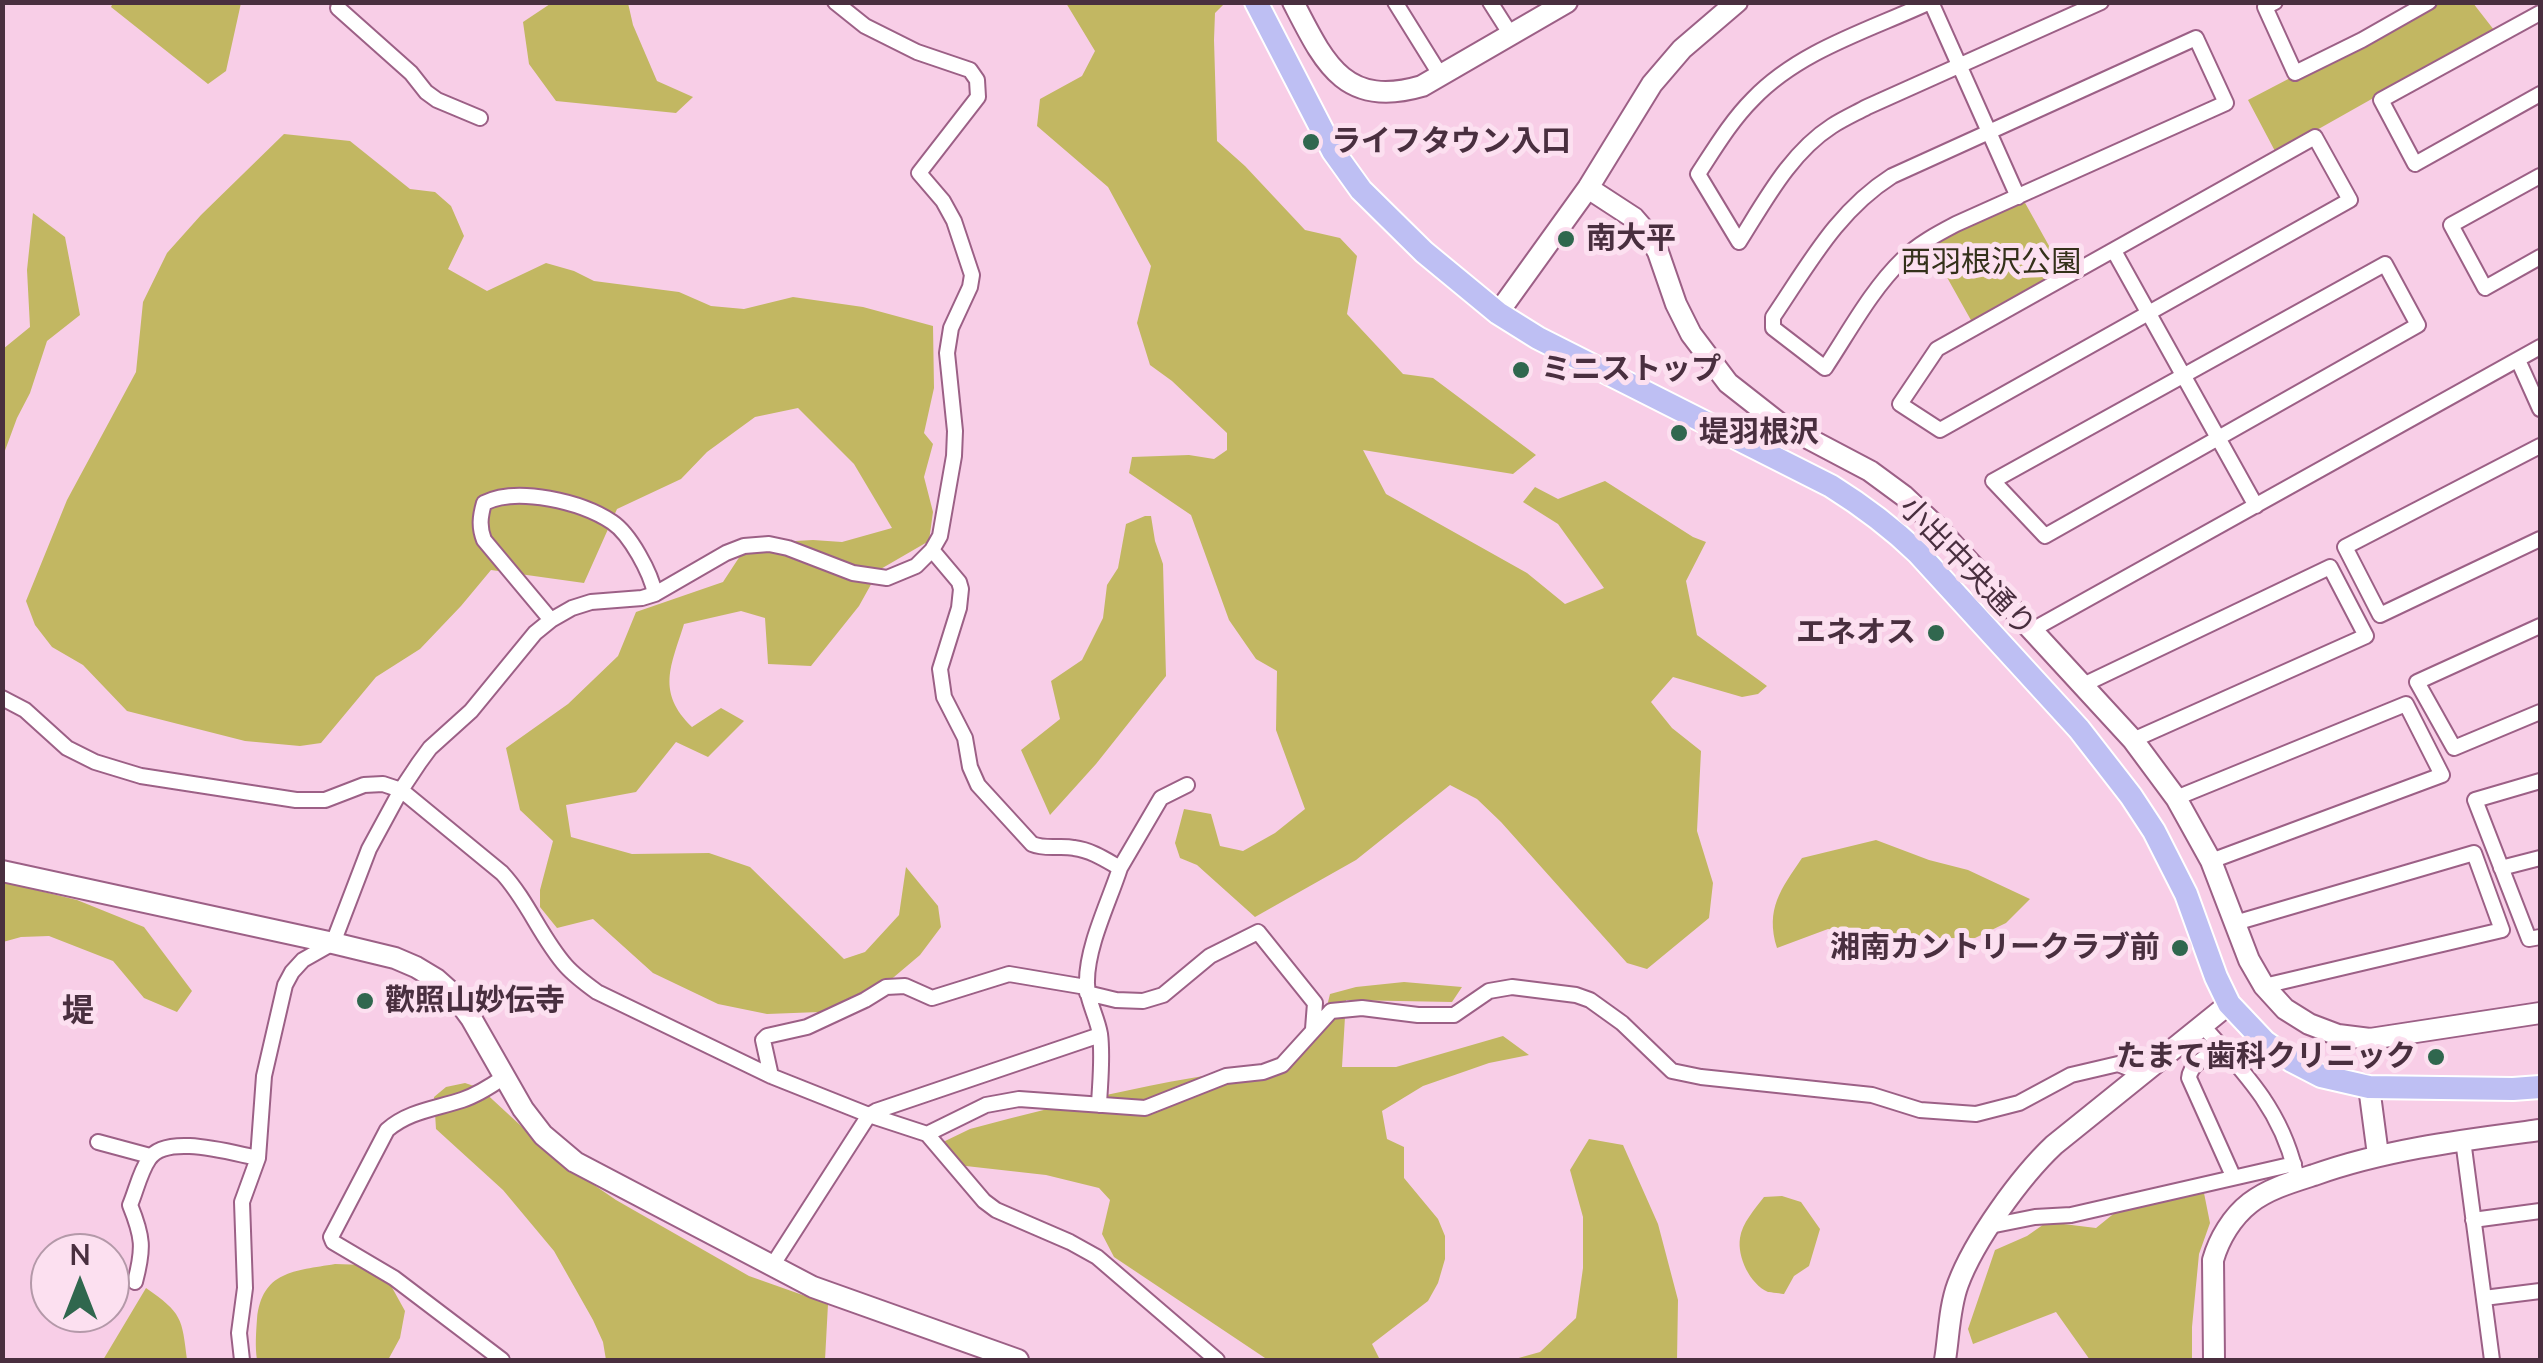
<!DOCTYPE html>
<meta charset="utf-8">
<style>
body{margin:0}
#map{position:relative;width:2543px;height:1363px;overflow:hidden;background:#f8cee7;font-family:Mulish,sans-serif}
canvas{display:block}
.frame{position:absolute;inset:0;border:5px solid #492f3f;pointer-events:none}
.north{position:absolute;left:30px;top:1233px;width:100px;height:100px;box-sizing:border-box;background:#fce0f0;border:2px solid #b499a9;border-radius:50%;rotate:0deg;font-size:28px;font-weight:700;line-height:40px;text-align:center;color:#492f3f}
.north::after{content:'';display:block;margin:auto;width:35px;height:45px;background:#30674e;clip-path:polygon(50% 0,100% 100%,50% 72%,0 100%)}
</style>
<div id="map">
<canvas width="2543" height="1363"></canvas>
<div class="frame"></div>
<div class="north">N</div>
</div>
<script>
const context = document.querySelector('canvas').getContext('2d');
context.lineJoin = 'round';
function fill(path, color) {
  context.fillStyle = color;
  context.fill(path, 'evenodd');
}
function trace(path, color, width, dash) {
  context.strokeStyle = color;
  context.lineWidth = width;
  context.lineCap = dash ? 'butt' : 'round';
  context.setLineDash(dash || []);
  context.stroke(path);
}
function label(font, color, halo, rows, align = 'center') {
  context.font = font + ' Mulish,"Noto Sans JP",sans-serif';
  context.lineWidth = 10;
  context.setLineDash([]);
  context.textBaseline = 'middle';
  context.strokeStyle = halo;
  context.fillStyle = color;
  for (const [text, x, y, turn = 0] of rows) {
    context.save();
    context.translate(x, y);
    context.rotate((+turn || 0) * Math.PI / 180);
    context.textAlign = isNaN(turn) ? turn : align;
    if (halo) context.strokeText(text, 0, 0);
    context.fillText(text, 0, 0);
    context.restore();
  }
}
fill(new Path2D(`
 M553 2 628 3 633 25 657 81 693 97 676 113 556 101 529 64 523 22Z
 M113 3H241L226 71 208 84 111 7Z
 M1066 3H1225L1215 13 1214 40 1217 141 1245 166 1305 230 1340 238 1357 256 1347 314 1403 374 1433 378 1536 455 1513 474 1363 450 1386 494 1527 573 1565 604 1604 588 1558 524 1523 502 1535 487 1558 499 1605 481 1693 537 1706 542 1686 581 1697 635 1767 686 1758 694 1742 697 1673 677 1651 702 1672 728 1701 751 1697 831 1713 883 1709 918 1647 969 1627 963 1501 822 1477 799 1450 785 1356 860 1255 917 1197 865 1180 858 1175 843 1184 809 1211 814 1220 846 1243 851 1275 833 1305 809 1276 730 1277 671 1256 659 1229 620 1191 515 1129 473 1132 457 1189 455 1214 459 1227 450V433L1172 381 1150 365 1137 323 1151 266 1108 187 1037 126 1040 99 1082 76 1095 51Z
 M2434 3H2473L2494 30 2276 153 2248 100Z
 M284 134 350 141 410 189 435 192 451 206 464 236 448 269 487 291 546 263 574 271 594 281 679 292 711 306 744 309 793 297 863 307 933 326 934 388 924 433 933 444 924 477 933 512 929 541 879 570 859 606 811 666 768 664 765 618 741 611 684 624C671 666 656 692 692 727L721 708 744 721 708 757 676 742 636 792 566 805 571 837 632 854 709 853 750 867 844 959 865 952 899 915 906 867 938 906 941 927 920 955 894 977 846 1011 767 1014 718 1004 653 973 593 919 557 928 540 907V890L553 841 520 810 506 748 568 704 618 656 636 612 723 582 740 556 777 542 813 540 842 542 892 528 854 464 798 408 755 417 707 452 681 479 617 509 584 583 491 570 461 606 420 649 376 677 321 743 300 746 245 741 127 711 83 665 52 647 35 625 26 601 67 500 136 372 143 302 167 253 201 215Z
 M2024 201 2063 271 1972 322 1930 247 1953 233Z
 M33 213 65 237 80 315 47 341 30 393 17 418 3 456V349L30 327 27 270Z
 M1145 516H1151L1155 541 1163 564 1166 676 1096 764 1050 815 1021 750 1060 719 1051 681 1082 660 1103 618 1107 585 1118 568 1126 524Z
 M1876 840 1929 860 1968 870 2030 899 2006 923 1975 938H1886L1828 929 1777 948C1765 909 1781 889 1802 858Z
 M3 882 77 900 144 927 192 991 177 1012 144 998 113 961 49 936 21 937 3 942Z
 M1404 982 1462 987 1452 1002 1346 1000 1342 1067H1396L1503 1036 1529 1055 1489 1063 1423 1086 1382 1111 1387 1139 1404 1147V1178L1438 1219 1445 1236V1259L1438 1283 1428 1301 1372 1344 1380 1360H1268L1114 1257 1102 1234 1110 1200 1099 1188 1046 1175 948 1164 941 1143 970 1129C1076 1101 1183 1074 1292 1065L1320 1035 1330 994 1356 987Z
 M465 1083 480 1088 559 1161 616 1200 749 1276 828 1304 825 1360H606L603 1342 593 1320 554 1251 503 1190 436 1129 434 1097 446 1087Z
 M1589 1139 1623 1145 1658 1224 1678 1300 1677 1360H1491L1515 1359 1540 1352 1576 1318 1583 1268V1217L1570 1170Z
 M2204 1193 2210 1223 2199 1254 2192 1327V1360H2090L2056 1312 1973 1344 1968 1329 1995 1250 2027 1236 2047 1222 2096 1228 2117 1211Z
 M1782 1196 1801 1202 1820 1229 1809 1266 1794 1276 1784 1294C1783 1294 1770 1292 1768 1292 1750 1284 1737 1257 1740 1238 1742 1223 1755 1209 1764 1197Z
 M335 1264 365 1265 389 1282 405 1311 400 1338 388 1360H257C255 1347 256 1333 257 1319 262 1271 294 1271 335 1264Z
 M146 1288C182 1313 182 1318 187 1360H103Z`), '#c2b762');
const street = new Path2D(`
 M1395 2 1441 76
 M1490 2 1511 35
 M1930 2C1870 30 1800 50 1753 99 1731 121 1715 148 1698 174L1739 242C1765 201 1790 153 1832 126 1843 119 1856 113 1867 107L2101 2
 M1931 2 2018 197
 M2275 2 2265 7 2295 73 2362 40 2429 2
 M338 8 411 73 426 92 437 100 480 118
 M2540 13 2381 100 2415 164 2540 94
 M2196 38 2226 103 1956 224C1937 234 1918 244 1903 259 1871 290 1849 332 1825 368L1773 328V317C1809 264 1837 211 1892 176Z
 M2315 137 2350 200 1940 430 1900 404 1937 349Z
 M2540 176 2451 225 2485 288 2540 257
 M2114 251 2256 506
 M2385 264 2418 325 2045 536 1993 481Z
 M2518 360 2540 409
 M2540 446 2345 547 2380 615 2540 539
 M932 550 959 582 961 589 959 608 940 669 944 697 965 738 970 767 978 785 1032 844C1046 850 1060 845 1074 848 1091 850 1106 860 1120 868 1109 902 1087 946 1087 981 1086 999 1097 1016 1100 1034 1103 1057 1100 1082 1099 1105
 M551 620 484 540C479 527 480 517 484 503 517 486 582 502 612 522 630 534 651 573 655 594
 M2540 626 2417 682 2454 748 2540 712
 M2032 630 2540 347
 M2083 685 2330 567 2366 636 2133 740
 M2 698 25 710 67 748 95 762 141 776 296 800H325L364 785 383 784 401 790 502 873C528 901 541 938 566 966 575 976 586 984 597 992L771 1076 869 1115 772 1266
 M2540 781 2475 800 2529 939 2540 937
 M2176 798 2406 704 2442 775 2211 861
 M1120 868 1161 798 1187 785
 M2501 868 2540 858
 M2235 923 2474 853 2502 930 2264 986
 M1087 993 1116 1000 1143 1001 1163 995 1210 956 1258 932 1315 1003 1313 1029
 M2202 1025C2243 1071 2280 1108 2295 1170
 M2222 1047C2210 1055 2190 1063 2189 1078L2233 1176
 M771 1076 763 1040 767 1036 807 1027 865 1000 886 987 905 986 932 998 1009 974 1086 987
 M869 1115 927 1134 986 1105 1019 1099 1145 1108 1226 1076 1263 1072 1282 1065 1331 1011 1362 1008 1418 1015H1454L1489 991 1512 987 1576 995 1590 1000 1622 1023 1672 1071 1701 1077 1872 1095 1920 1110 1976 1114 2019 1103 2071 1075 2118 1064 2143 1074
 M869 1115 876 1111 1100 1035
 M927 1134 984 1201 996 1210 1070 1242 1097 1257 1217 1360
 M2463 1140 2492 1360
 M98 1142 150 1156
 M2473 1220 2540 1211
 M1990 1226 2035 1217 2071 1215 2294 1164
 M135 1282C144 1248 143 1237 130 1205 136 1191 140 1172 149 1159 166 1133 231 1153 258 1158
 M2484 1298 2540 1291
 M242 1360 239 1333 245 1288 242 1202 258 1158 264 1076 285 985 292 972 303 960 333 943 369 849 401 790 419 763 430 748 471 711 535 633 551 620 572 608 591 602 642 598 655 594 726 553 744 546 769 544 788 548 853 573 887 578 916 566 932 550 940 536 954 456 955 431 947 353 951 328 970 287 972 275 954 221 943 201 919 173 978 97 977 80 970 70 917 52 865 26 835 2
 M502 1360 394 1278 333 1242 331 1237 387 1130C409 1111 435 1109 462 1100 477 1095 491 1086 504 1077`);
const secondary = new Path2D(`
 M1293 2C1324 62 1344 109 1422 86L1567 2
 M1588 188 1634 218 1647 233 1658 252 1676 304 1691 334 1728 383 1779 423 1870 471 1904 496 1937 527 2133 740 2176 798 2211 861 2249 960 2264 986 2285 1009 2309 1024 2338 1035 2370 1039 2540 1013
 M1498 313 1588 188 1652 84 1682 49 1737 2
 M2 871 333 943 395 958 416 967 436 979 454 995 471 1018 523 1109 543 1135 575 1162 813 1287 1018 1360
 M2369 1087 2378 1155
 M1945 1360C1949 1336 1949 1308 1958 1284 1974 1241 2020 1177 2054 1145L2229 1004
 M2214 1360 2213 1260C2219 1239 2232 1217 2250 1203 2268 1189 2292 1182 2314 1175 2387 1149 2464 1140 2540 1130`);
const primary = new Path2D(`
 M1256 2 1333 151 1361 190 1424 252 1498 313 1538 338 1831 486C1863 506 1891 527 1918 553L2079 729 2131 796 2154 831 2186 894 2216 977 2229 1004 2265 1042 2292 1061 2321 1076 2369 1087 2513 1089 2540 1087`);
trace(street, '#9c6086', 18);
trace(secondary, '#9c6086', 24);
trace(primary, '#fff', 26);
trace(street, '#fff', 14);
trace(secondary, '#fff', 20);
trace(primary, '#bebff3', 22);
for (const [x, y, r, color] of [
 [1311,142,10,"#30674e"],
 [1566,239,10,"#30674e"],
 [1521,370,10,"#30674e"],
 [1679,433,10,"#30674e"],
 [1936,633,10,"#30674e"],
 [2180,948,10,"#30674e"],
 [365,1001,10,"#30674e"],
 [2436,1057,10,"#30674e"]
]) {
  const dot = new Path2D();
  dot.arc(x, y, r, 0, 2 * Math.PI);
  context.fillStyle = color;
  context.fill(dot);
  trace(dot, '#fce0f0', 4);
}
label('bold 30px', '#492f3f', '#fce0f0', [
 ["ライフタウン入口",1331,142],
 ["南大平",1586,239],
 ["ミニストップ",1541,370],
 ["堤羽根沢",1699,433],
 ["エネオス",1916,633,"right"],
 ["湘南カントリークラブ前",2160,948,"right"],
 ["歡照山妙伝寺",385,1001],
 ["たまて歯科クリニック",2416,1057,"right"]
], 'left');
label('30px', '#34311a', '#fce0f0', [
 ["西羽根沢公園",1991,263]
]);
label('30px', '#492f3f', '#fce0f0', [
 ["小出中央通り",1967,567,46]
]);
label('bold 32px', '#492f3f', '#fce0f0', [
 ["堤",78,1011]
]);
</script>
